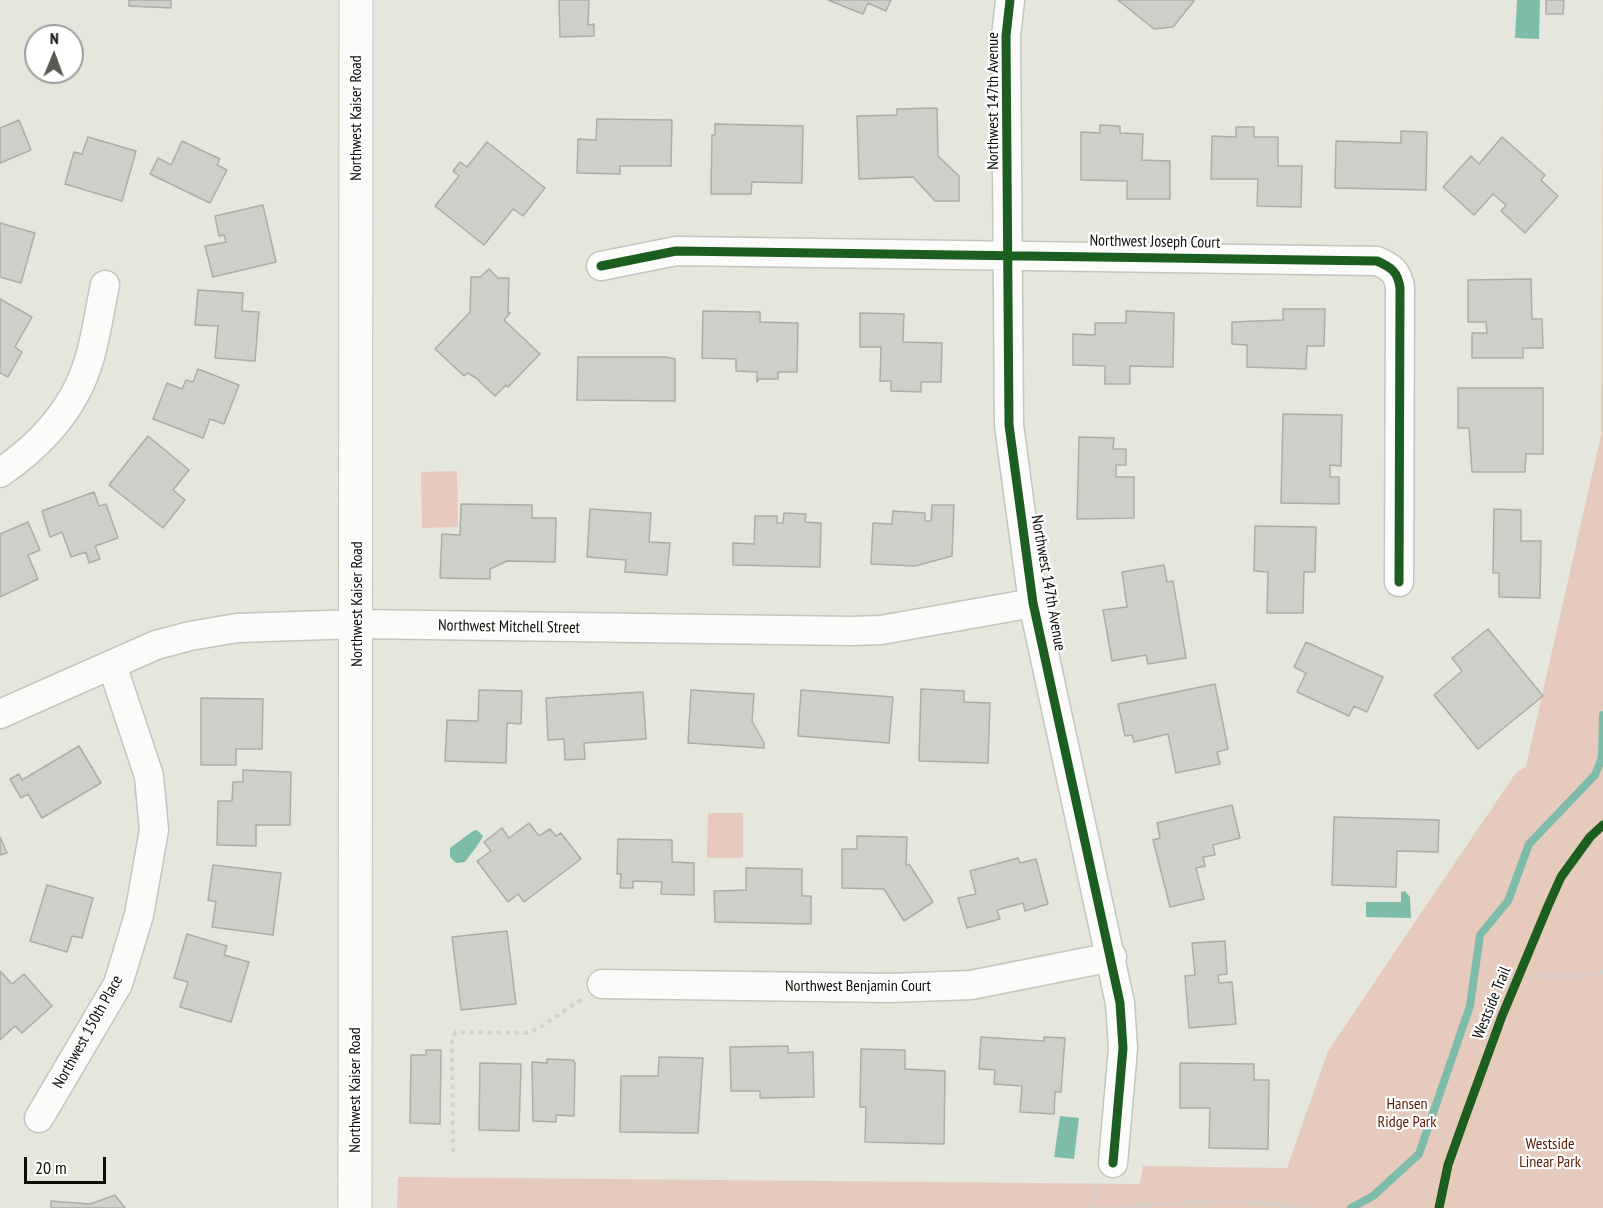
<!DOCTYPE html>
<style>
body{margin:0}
#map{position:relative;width:1603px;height:1208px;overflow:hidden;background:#e6e7dc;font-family:"PT Sans Narrow",sans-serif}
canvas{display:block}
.north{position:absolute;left:24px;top:24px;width:60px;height:60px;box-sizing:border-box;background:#fff;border:2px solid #9e9e9c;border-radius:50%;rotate:1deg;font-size:16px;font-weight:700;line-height:24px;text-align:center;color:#0d0d07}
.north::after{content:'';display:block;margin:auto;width:21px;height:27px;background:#595952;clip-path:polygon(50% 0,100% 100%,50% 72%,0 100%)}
.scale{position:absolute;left:24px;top:1157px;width:82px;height:27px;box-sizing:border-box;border:3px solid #0d0d07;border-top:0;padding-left:8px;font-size:18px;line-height:21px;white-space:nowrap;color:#0d0d07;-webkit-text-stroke:4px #fff;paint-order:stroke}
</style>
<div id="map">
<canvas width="1603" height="1208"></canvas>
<div class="north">N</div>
<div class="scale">20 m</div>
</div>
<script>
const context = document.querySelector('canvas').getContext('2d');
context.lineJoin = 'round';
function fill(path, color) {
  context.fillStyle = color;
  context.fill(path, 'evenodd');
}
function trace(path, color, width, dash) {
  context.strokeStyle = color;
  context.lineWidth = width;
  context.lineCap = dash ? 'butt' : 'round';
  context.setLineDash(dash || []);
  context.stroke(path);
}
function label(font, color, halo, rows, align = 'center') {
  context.font = font + ' "PT Sans Narrow",sans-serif';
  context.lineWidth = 4.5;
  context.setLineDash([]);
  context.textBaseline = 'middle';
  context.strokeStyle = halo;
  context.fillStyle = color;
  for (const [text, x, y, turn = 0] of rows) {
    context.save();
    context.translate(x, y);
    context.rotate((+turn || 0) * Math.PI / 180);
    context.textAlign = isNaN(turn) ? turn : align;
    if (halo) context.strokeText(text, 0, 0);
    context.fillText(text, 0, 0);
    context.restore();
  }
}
fill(new Path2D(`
 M1603 67V1208H397L398 1177 1140 1184 1143 1166 1287 1168 1328 1051 1515 774 1526 766 1601 435Z
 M457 471 458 527 422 528 421 472Z
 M708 813H743V858H707Z`), '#e6cabb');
fill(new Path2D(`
 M1517 0H1540L1539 39 1515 38Z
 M477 830 483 836C480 843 470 855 465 862L456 863 450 857V848L473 831Z
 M1405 891 1410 897 1411 918 1366 917V902H1401V892Z
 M1060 1116 1079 1118 1074 1159 1054 1157Z`), '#7ebcaa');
trace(new Path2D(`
 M1351 1208 1373 1196 1419 1154 1470 1006 1480 935 1508 901 1529 844 1595 775 1602 758 1603 715`), '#7ebcaa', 8);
const building = new Path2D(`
 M129 0H171V8L129 6Z
 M559 0H589L588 25 594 24V36L560 37Z
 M828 0H891L886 11 868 3 863 14Z
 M1118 0H1193L1194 1 1173 27 1154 29Z
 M1546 0H1564L1563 14H1546Z
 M937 108 938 156 959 176V201H935L913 177 859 179 857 116 897 115V109Z
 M597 119 672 120 671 166H620V174L577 173 578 139 596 140Z
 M19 120 31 150 0 163V128Z
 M715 124 803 126 802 183 752 182 751 194H711L712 135H715Z
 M1100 125 1120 126V133L1143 134 1142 160 1170 161V199H1127V181L1081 180V132L1100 133Z
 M1236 127H1254V137H1278V166H1302L1301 207 1257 206 1258 179H1211L1212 136 1236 137Z
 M1401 131 1427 132 1426 190 1335 188 1336 141 1401 143Z
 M88 137 136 151 122 201 65 184 74 152 82 154Z
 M1502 137 1545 175 1541 180 1558 196 1525 233 1501 211 1506 205 1493 194 1474 215 1443 187 1471 156 1479 164Z
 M182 141 220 159 217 165 227 170 210 203 150 174 158 158 171 165Z
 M487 142 545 188 523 216 513 209 484 245 435 206 459 176 453 171 460 162 467 167Z
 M263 205 276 262 213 277 205 246 226 242 224 235 219 236 215 216Z
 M0 223 35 233 21 283 0 277Z
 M489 269 498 278H509L508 312 510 313 504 320 540 354 508 387 506 385 495 396 476 378 468 373 464 376 435 349 470 312 471 277H480Z
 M1531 279 1532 319H1542L1543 348H1523V358H1472V333H1487L1486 322H1468V280Z
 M198 290 243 293 242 311 259 312 255 361 215 358 218 326 195 325Z
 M0 299 32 317 15 347 22 352 8 377 0 373Z
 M1283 309H1325L1324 346H1307L1306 369 1247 367V345L1232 344V322L1283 320Z
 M703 311 760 312V322L798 323 797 372H778V379H759L757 382V372L736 371V359L702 358Z
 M1126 311 1174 313 1173 367 1130 366V384H1105V366L1073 365V334L1095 335V323H1126Z
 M860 313 904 314 903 342 942 343 941 382H921V392L891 391V381H880L881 347H860Z
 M578 357H666L675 359V401L577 400Z
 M198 369 239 385 224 424 210 419 203 438 153 419 167 383 182 389 186 380 193 382Z
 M1458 388H1543V454H1526L1525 472H1472L1469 428H1458Z
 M1283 414 1342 415 1341 466 1330 465V477H1339V504L1281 503Z
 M148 436 189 470 173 490 185 500 163 528 109 485Z
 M1079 437 1114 438 1113 449H1126V465H1116V477H1134V518L1077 519Z
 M94 492 99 506 106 504 118 538 95 546 100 559 89 563 86 552 71 557 62 532 50 537 42 511Z
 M461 504 532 505V518H556L555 562 507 561 490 569V579L440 578 442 534 460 535Z
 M932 505H954L952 556 915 566 871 564 873 523 892 524 893 511 925 513V521H931Z
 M590 509 651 513 649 542 670 543 667 575 625 572 626 560 587 557Z
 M1494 509 1521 510V541H1541L1540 598 1499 597V573H1493Z
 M784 513 806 514 805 522 821 523 820 567 733 565V543L754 544 755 516H777V523H783Z
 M28 522 40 550 28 555 38 579 0 597V534Z
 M1255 526 1316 527 1315 572H1304L1303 613H1267L1268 572 1254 571Z
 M1164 565 1167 582 1173 581 1186 658 1148 664 1146 655 1112 661 1103 610 1127 607 1122 572Z
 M1488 629 1543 696 1478 749 1434 695 1462 671 1452 658Z
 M1306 642 1383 677 1367 712 1354 706 1349 716 1297 692 1306 673 1294 667Z
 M1215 684 1228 749 1217 752 1220 764 1176 773 1168 734 1134 742 1132 735 1125 736 1118 704Z
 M921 689 964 691V702L990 703 988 763 919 761Z
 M479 690 522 691 521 724 507 723 506 763 445 761 447 720 478 721Z
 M691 690 754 694 752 721 764 743V748L688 743Z
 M801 690 893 697 889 743 798 736Z
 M643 692 646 739 584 743 585 759 565 760 564 739 548 740 546 698Z
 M201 698 263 699 262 749H236V765H201Z
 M79 746 101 783 42 818 28 794 21 798 10 779 19 774 22 780Z
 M243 770 291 772 290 825H256V846L217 845 218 801H232L233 782H243Z
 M1232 805 1240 838 1213 845 1215 855 1203 857 1205 866 1196 868 1204 899 1170 907 1153 840 1160 838 1157 823Z
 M1334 817 1439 820 1438 852 1397 851 1396 887 1332 885Z
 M529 823 539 836 550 829 556 836 561 833 581 859 524 902 518 894 508 902 477 861 491 851 484 842 502 828 509 838Z
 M857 836 907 837 906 866 909 864 933 902 904 921 884 889 842 888V849H857Z
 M0 837 7 853 0 855Z
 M618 839 672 840V862L694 863V895L661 894 662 882 633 881V888H620L621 874H617Z
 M1018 858 1020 863 1036 859 1048 904 1025 911 1023 903 997 910 1000 919 967 928 958 898 976 894 970 871Z
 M213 865 281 873 273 935 212 927 216 902 208 900Z
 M746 868 802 869V896H811V924L715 922 714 891 746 890Z
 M47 885 93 898 82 938 72 936 67 952 30 941Z
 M507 931 516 1004 461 1010 452 937Z
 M187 934 227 946 224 955 249 962 231 1022 180 1007 188 982 174 978Z
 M1225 941 1227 974 1218 975 1219 983 1232 982 1236 1024 1189 1028 1185 976 1195 975 1192 943Z
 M0 971 12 984 24 974 52 1006 22 1033 15 1026 0 1040Z
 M981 1037 1044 1041V1037L1065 1038 1061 1092H1055L1054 1114 1020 1112 1022 1086 994 1084 995 1070 979 1069Z
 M788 1046V1053L813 1052 814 1097 760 1098V1091H731L730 1047Z
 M861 1049 905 1050V1069L945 1071 944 1144 865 1142 866 1107H860Z
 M426 1050H441L440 1124 410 1123 411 1055H426Z
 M659 1057 703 1058 698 1133 620 1132 621 1076H658Z
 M547 1059 573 1060 575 1063 574 1116 556 1115V1122L533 1121 532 1062 547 1063Z
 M480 1063 521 1064 519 1131 479 1130Z
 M1180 1063 1254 1064V1080H1269L1268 1149 1209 1148 1210 1108H1180Z
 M115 1195 125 1208H51V1201L90 1204Z`);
fill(building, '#cdd0c8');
trace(building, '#abaea7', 1.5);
const minor = new Path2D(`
 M1010 0 1006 36 1009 425 1033 603 1120 1003 1123 1048 1113 1163
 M601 266 676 251 1377 261C1391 267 1398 272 1400 288L1399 582
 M0 473C32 451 63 421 80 384 94 354 98 318 105 285
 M0 714 156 645 190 636 237 628 357 624 852 631 881 630 1033 603
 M602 984 890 988 971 985 1112 957
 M39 1118 118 984 139 915 154 830 149 776 112 665`);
const secondary = new Path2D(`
 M355 1208 356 0`);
trace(minor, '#c4c5bd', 31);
trace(secondary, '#c4c5bd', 35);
trace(new Path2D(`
 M1518 977 1582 976 1603 972
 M453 1152 452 1037 456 1032 528 1033 539 1028 582 999
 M1092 1208 1098 1186
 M1112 1208C1176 1202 1242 1198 1305 1208`), '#d2d3d0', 4, [4.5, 4.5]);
trace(minor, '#fbfbfa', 28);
trace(secondary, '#fbfbfa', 33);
trace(new Path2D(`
 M1010 0 1006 36 1009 425 1033 603 1120 1003 1123 1048 1113 1163
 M601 266 676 251 1377 261C1391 267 1398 272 1400 288L1399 582
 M1439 1208 1448 1165 1464 1120 1502 1016 1548 906 1561 877 1590 837 1603 825`), '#1b5e20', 9);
label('16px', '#0d0d07', '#fff', [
 ["Northwest 147th Avenue",993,101,-90],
 ["Northwest Kaiser Road",356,118,-90],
 ["Northwest Joseph Court",1155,242,1],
 ["Northwest 147th Avenue",1048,583,80],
 ["Northwest Kaiser Road",357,604,-90],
 ["Northwest Mitchell Street",509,627,1],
 ["Northwest Benjamin Court",858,986],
 ["Westside Trail",1492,1003,-68],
 ["Northwest 150th Place",88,1032,-61],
 ["Northwest Kaiser Road",355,1090,-90]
]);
label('16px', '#561900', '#fff', [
 ["Hansen",1407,1104],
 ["Ridge Park",1407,1122],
 ["Westside",1550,1144],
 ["Linear Park",1550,1162]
]);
</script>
